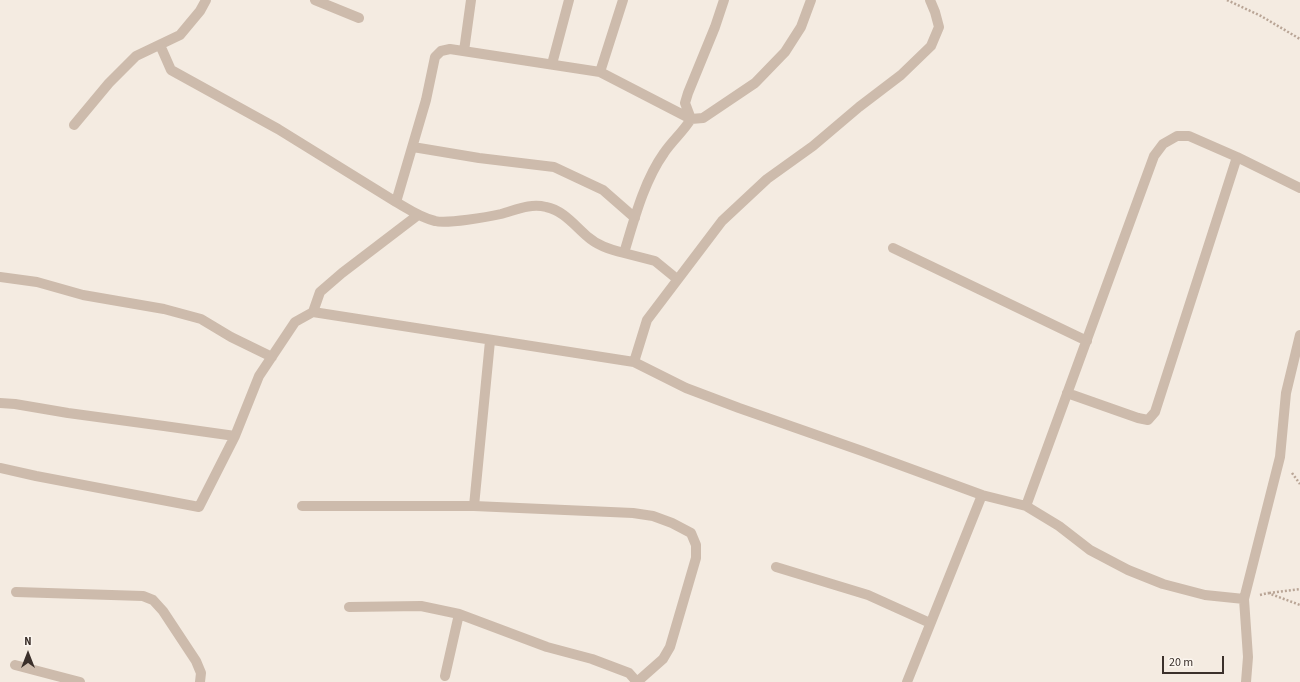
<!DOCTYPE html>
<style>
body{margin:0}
#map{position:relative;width:1300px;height:682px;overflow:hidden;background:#f4ebe1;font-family:"Source Sans 3",sans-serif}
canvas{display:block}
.north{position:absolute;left:8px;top:634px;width:40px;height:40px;-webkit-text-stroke:3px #fbf5ee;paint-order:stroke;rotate:0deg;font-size:11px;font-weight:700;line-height:16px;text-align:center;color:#3b302b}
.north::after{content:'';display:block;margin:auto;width:14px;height:18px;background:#3b302b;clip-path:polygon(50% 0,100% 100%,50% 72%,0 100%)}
.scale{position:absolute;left:1162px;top:656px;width:62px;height:18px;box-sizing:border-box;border:2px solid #3b302b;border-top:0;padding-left:5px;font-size:12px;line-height:14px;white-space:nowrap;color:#3b302b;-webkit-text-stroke:3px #fbf5ee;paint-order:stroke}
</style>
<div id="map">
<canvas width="1300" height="682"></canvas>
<div class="north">N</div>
<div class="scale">20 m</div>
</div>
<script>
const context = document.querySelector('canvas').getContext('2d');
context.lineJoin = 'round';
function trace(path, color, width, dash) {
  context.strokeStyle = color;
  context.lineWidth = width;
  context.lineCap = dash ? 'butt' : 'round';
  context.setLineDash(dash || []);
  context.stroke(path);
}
trace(new Path2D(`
 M1227 0 1261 16 1300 39
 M1292 473 1300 484
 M1269 593 1300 589
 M1260 595 1268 593 1300 605`), '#b9a596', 2.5, [2, 2]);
trace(new Path2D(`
 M315 0 359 18
 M623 0 600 72 691 119 703 118 755 83 785 52 801 27 811 0
 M160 45 171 70 278 129 396 202 426 100 435 57 441 51 450 49 600 72
 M464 51 471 0
 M552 64 569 0
 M74 125 109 83 136 56 180 35 200 11 206 0
 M413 147 479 158 554 167 603 190 635 218
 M396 202C408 209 421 218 435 221 447 224 488 217 501 214 516 210 530 203 546 207 563 210 575 226 588 237 598 246 611 250 624 253
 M893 248 1087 341
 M0 277 37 282 83 295 164 309 201 319 231 337 272 357
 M677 279 655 261 624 253C634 220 644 181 664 153 672 141 683 132 691 119L685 103 688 93 715 27 724 0
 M313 312 320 292 342 273 418 215
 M490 341 474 506 633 513 653 516 672 523 691 533 696 545V558L670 647 663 659 637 682
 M634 362 647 320 722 221 767 179 813 146 859 107 901 75 931 46 939 27 935 12 930 0
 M1067 393 1138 418 1148 420 1155 412 1237 157
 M0 403 15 404 68 413 164 426 235 436
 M0 468 36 476 199 507 235 436 259 376 295 322 313 312 634 362 686 388 739 408 862 451 982 495 1026 506 1059 526 1090 550 1128 570 1163 584 1205 595 1244 599
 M302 506H474
 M1026 506 1154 156 1163 144 1177 136H1189L1237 157 1300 188
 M776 567 868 595 930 623
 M16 592 143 596 153 600 163 611 196 661 201 673 200 682
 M349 607 421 606 459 614 547 647 592 659 629 673 637 682
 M15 665 80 682
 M445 676 459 614
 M907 682 982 495
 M1246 682 1248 657 1244 599 1280 457 1286 393 1300 335`), '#cdbbac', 10);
</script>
